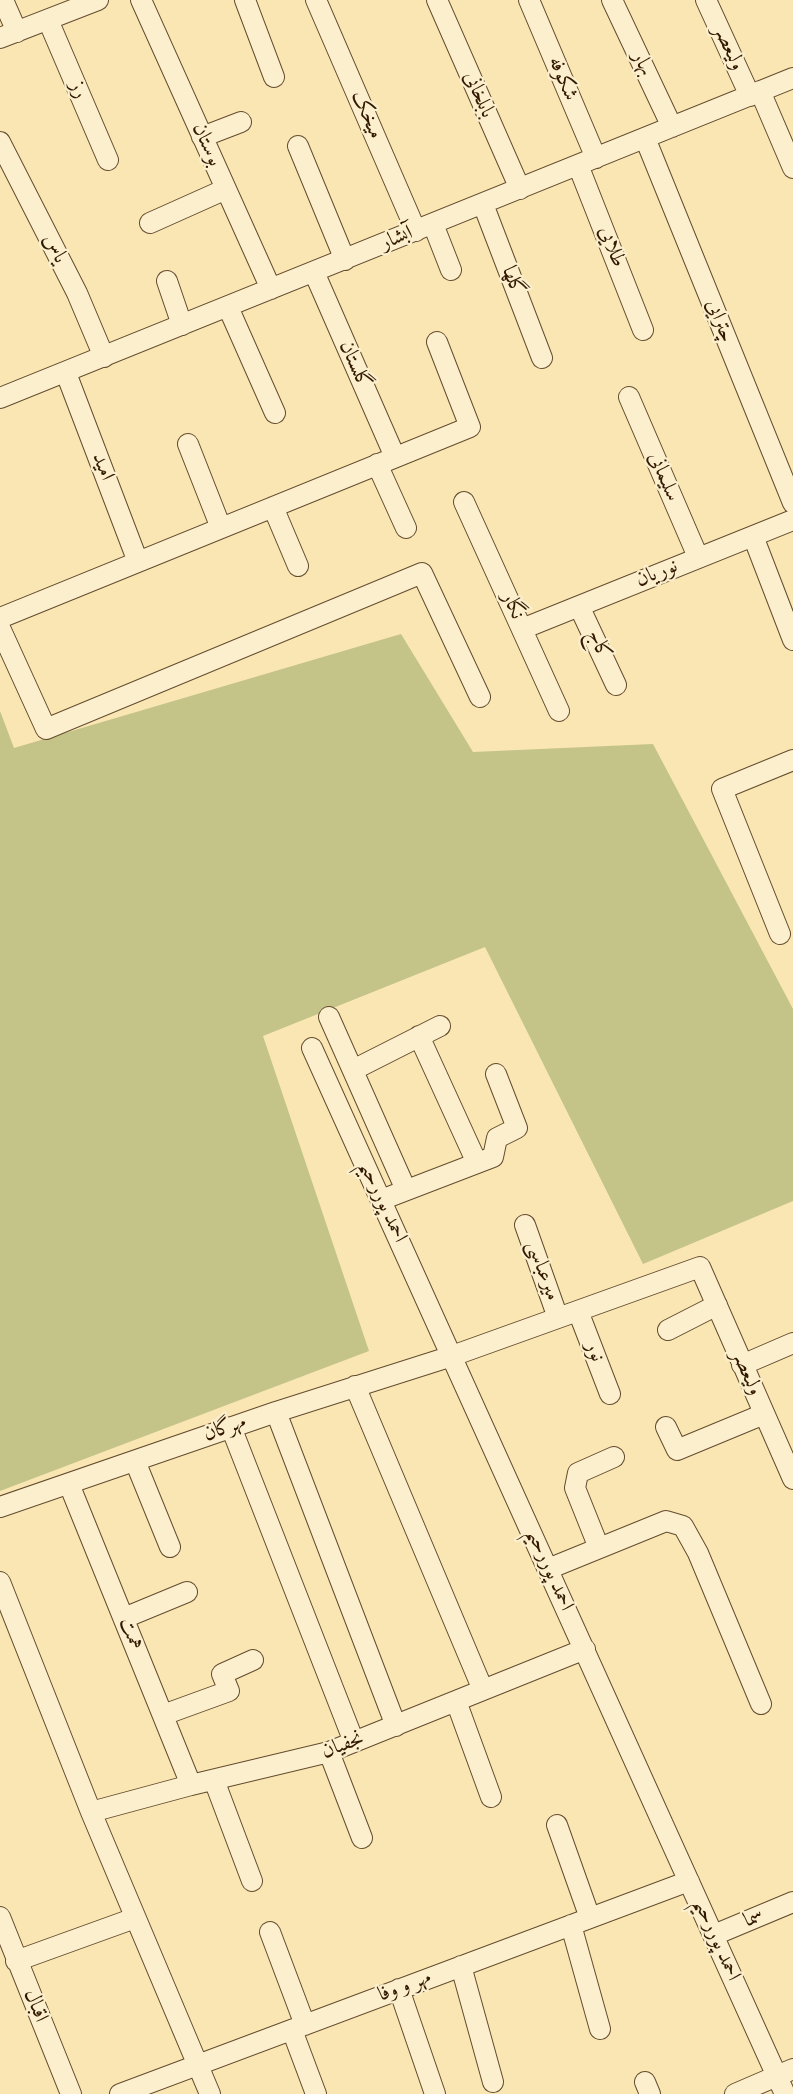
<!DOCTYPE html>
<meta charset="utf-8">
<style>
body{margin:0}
canvas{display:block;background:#f9e6b3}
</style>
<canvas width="793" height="2094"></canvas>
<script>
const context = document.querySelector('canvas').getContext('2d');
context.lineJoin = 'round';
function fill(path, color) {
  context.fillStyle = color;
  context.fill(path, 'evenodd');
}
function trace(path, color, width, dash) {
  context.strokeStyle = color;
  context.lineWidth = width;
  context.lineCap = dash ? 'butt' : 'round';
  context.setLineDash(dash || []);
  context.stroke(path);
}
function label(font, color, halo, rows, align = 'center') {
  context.font = font + ' "IM FELL Double Pica",Amiri,serif';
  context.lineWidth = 4.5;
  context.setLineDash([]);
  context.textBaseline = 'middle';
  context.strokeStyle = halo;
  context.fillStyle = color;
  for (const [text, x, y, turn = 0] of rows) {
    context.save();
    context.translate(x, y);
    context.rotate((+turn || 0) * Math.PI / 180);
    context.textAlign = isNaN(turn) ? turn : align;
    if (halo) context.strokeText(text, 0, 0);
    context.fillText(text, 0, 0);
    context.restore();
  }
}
fill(new Path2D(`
 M401 634 473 752 653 744 793 1009V1201L643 1264 485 947 263 1036 369 1351 0 1491V711L14 748Z`), '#c4c388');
const minor = new Path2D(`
 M3 0 17 32
 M141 0 271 289
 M245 0 274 77
 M316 0 416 231
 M437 0 520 189
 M529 0 596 158
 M612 0 672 127
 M706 0 750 96
 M48 20 108 160
 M0 38 98 0
 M760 91 793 168
 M202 137 241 122
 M645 138 793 503
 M0 142 77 293 104 357
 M298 146 345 260
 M578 165 643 330
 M483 204 542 358
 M150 223 226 189
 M433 224 451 270
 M314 272 395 457
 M167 281 182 325
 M228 307 275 413
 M66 373 138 562
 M629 397 698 557
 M0 398 793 78
 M188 444 221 528
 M377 464 406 528
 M464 502 559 711
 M273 507 298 566
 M753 536 793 640
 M579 606 616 685
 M0 618 470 427 437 342
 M0 628 46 729 422 573 480 697
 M522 629 793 520
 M780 934 722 789 793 760
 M329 1017 406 1190
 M419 1036 477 1163
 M312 1048 785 2094
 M353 1070 440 1026
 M381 1200 493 1157 497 1138 517 1128 496 1074
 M525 1225 558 1318
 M578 1311 610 1394
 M668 1330 717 1305
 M742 1365 793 1343
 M355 1386 483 1690
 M276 1412 396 1726
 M231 1427 354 1742
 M666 1427 677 1450 764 1414
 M135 1461 170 1547
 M69 1484 191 1785
 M0 1507 276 1412 452 1356 700 1267 793 1479
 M599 1548 575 1488 578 1473 614 1457
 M548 1569 666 1521 683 1526 698 1553 761 1704
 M0 1582 91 1812 210 2094
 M124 1618 187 1592
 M456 1701 491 1797
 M163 1715 229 1691 222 1674 253 1660
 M329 1752 362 1838
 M214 1780 252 1881
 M91 1812 191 1785 329 1752 585 1649
 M557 1825 590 1918
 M0 1917 71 2094
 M571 1925 600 2029
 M270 1932 305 2025
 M714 1935 793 1902
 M16 1961 135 1918
 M461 1966 493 2082
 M399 1989 435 2094
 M292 2030 316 2094
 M645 2082 650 2094
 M120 2094 689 1881
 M735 2094 793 2069`);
trace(minor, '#644c2e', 22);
trace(minor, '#fbefce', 20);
label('21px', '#321901', '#fbefce', [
 ["ولیعصر",728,48,65],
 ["بهار",642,64,65],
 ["شکوفه",562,79,67],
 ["رز",78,90,67],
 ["بابلخانی",478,95,66],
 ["میخک",366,115,67],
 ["بوستان",206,145,66],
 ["آبشار",397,239,-22],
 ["طلایی",611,247,69],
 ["یاس",54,249,63],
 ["گلها",512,281,69],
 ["چترایی",719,321,68],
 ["گلستان",354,365,66],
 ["امید",102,467,69],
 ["سلیمانی",663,477,67],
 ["نوریان",657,574,-22],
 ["نگار",512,606,66],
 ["کاج",598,645,66],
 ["احمد پوررحیم",382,1202,65],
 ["میرعباسی",542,1271,70],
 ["نور",594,1352,69],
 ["ولیعصر",746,1373,66],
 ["مهرگان",225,1429,-19],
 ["احمد پوررحیم",549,1570,66],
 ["همت",130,1634,68],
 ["نجفیان",343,1746,-20],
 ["سما",754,1919,-23],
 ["احمد پوررحیم",716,1940,66],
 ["مهر و وفا",405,1987,-21],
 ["اقبال",35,2006,68]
]);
</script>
